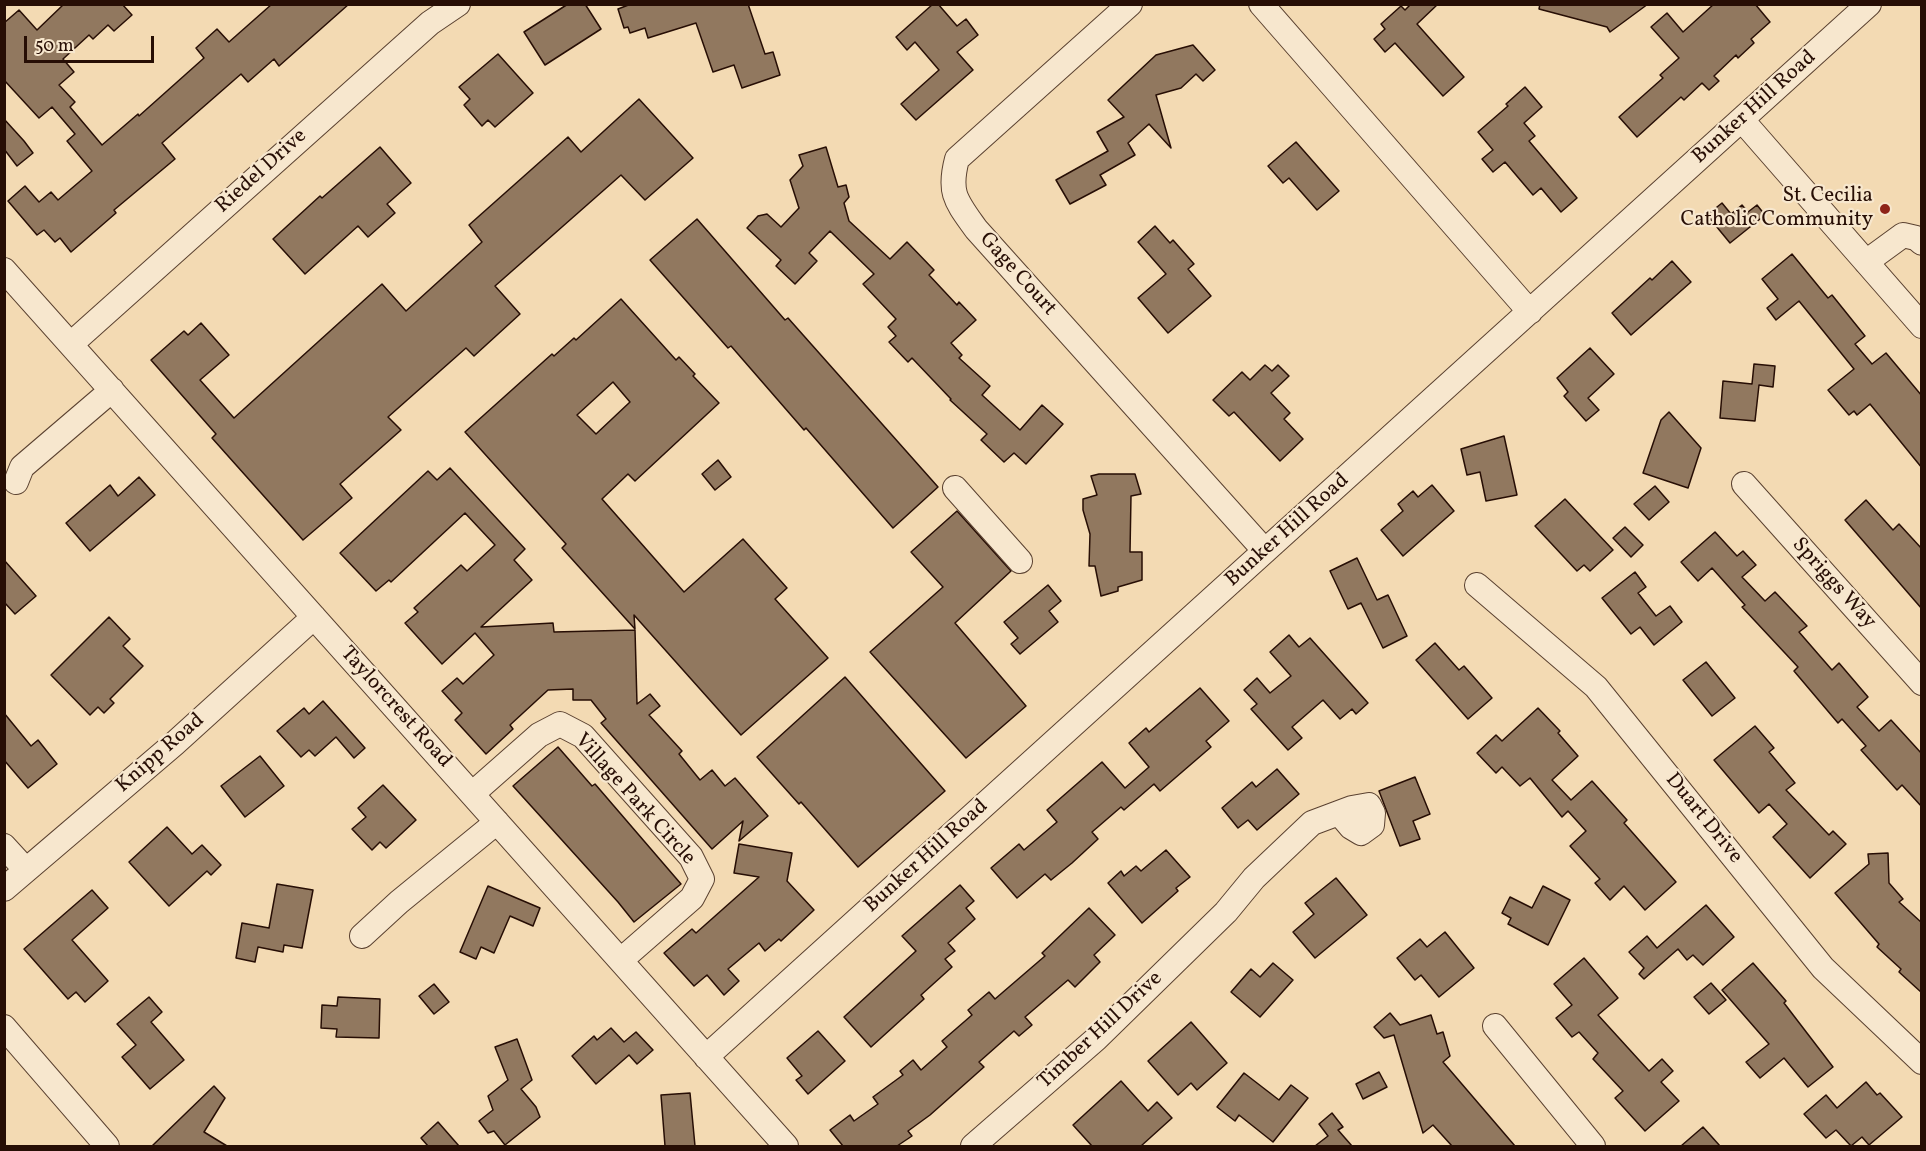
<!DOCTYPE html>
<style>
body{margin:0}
#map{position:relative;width:1926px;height:1151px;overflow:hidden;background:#f3dab3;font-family:Vollkorn,serif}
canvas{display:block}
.frame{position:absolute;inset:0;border:6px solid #270e05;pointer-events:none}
.scale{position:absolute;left:24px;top:36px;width:130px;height:27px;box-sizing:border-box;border:3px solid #270e05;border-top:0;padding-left:8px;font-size:18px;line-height:21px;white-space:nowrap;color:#270e05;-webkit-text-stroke:4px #f7e7ce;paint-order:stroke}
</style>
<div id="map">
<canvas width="1926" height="1151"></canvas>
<div class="frame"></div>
<div class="scale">50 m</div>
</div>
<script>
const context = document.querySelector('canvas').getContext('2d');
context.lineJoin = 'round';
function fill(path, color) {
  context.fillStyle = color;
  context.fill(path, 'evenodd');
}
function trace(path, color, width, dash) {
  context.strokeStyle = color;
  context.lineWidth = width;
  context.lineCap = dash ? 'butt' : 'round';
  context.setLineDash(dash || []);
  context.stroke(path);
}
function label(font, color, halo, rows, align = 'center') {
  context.font = font + ' Vollkorn,serif';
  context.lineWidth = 4.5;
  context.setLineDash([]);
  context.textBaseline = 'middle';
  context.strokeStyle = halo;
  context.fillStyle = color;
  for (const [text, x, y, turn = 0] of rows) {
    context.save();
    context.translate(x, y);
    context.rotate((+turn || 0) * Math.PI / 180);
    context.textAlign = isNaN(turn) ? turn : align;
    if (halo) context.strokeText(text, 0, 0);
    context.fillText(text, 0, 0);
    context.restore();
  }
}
const building = new Path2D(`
 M64 4H122L132 15 114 31 108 25 93 39 89 35 63 59 74 72 59 85 75 102 70 107 102 145 138 114 139 116 204 58 196 48 217 29 229 42 272 4H349L279 66 274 59 248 82 241 74 162 143 175 159 114 210 116 213 71 252 60 238 55 242 44 230 37 235 8 201 25 186 39 202 51 192 58 200 92 171 67 141 75 134 52 107 39 118 4 80V23L19 10 37 30Z
 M568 4H585L601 29 545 65 524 32Z
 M631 4H748L765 54 773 52 780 75 742 88 734 65 713 72 696 23 648 38 645 28 630 33 628 27 624 28 618 9Z
 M933 4H938L957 26 966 19 978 35 957 52 973 70 916 120 901 104 939 70 915 42 907 50 896 37Z
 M1411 4H1438L1417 24 1464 77 1443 96 1395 43 1385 52 1374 39 1385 29 1381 24 1401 6 1405 10Z
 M1540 4H1648L1610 32 1607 27 1539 9Z
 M1714 4H1755L1770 22 1751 39 1754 43 1738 58 1736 55 1714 76 1719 81 1709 90 1702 83 1684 100 1681 97 1637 137 1619 117 1663 78 1660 75 1679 58 1651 27 1667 13 1683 32Z
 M1193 45 1215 70 1203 81 1196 74 1181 88 1156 95 1171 148 1149 124 1128 143 1135 155 1100 175 1106 185 1070 204 1056 180 1108 151 1097 132 1124 117 1108 100 1156 55Z
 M498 54 533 93 495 127 488 120 482 126 464 105 470 99 459 87Z
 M1525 87 1542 107 1524 123 1535 136 1529 141 1577 198 1561 212 1541 188 1533 195 1505 162 1493 172 1482 159 1493 150 1478 132 1508 106 1506 104Z
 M639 99 693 158 645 200 621 175 495 286 520 314 474 356 466 348 388 417 401 430 340 484 352 498 303 540 212 438 216 434 151 360 184 331 188 335 201 323 229 355 200 380 234 418 382 284 406 311 482 242 469 225 568 137 581 152Z
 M4 119 24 141 33 153 17 166 4 149Z
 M1296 142 1339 191 1317 210 1289 178 1283 183 1268 166Z
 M380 147 411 183 387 204 395 213 368 237 358 226 305 274 273 239 320 196 322 198Z
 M826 147 838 187 846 185 849 197 844 203 849 221 890 259 907 242 934 270 929 275 957 305 959 302 976 320 951 343 962 355 959 358 990 386 982 395 1020 430 1042 405 1063 424 1026 464 1014 453 1004 462 981 440 987 434 950 400 951 399 912 358 908 362 889 342 896 336 888 327 896 319 863 284 874 274 830 231 809 253 817 261 795 284 776 266 781 260 747 228 758 216 767 214 781 227 799 208 790 180 803 166 799 155Z
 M1722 203 1731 214 1742 205 1748 212 1757 205 1765 215 1730 243 1707 215Z
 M697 219 785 320 788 318 938 487 893 528 806 428 804 430 731 346 728 348 650 260Z
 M1155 226 1170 243 1173 240 1194 264 1188 269 1211 296 1168 333 1138 298 1166 274 1138 242Z
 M1792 254 1828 298 1832 295 1865 336 1855 344 1872 364 1886 353 1922 396V468L1870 404 1857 415 1854 411 1849 415 1828 390 1854 369 1799 301 1776 320 1767 308 1778 299 1762 279Z
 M1672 261 1691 282 1631 335 1612 313 1650 278 1652 280Z
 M621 299 676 360 679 357 695 374 693 376 719 403 635 481 628 474 602 499 684 592 743 539 787 588 775 599 828 658 741 735 634 615 635 629 562 548 566 544 465 432 552 354 554 356 574 338 576 340ZM613 382 630 402 596 434 577 415Z
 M1590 348 1614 374 1588 398 1599 410 1586 421 1564 396 1568 392 1557 378Z
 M1754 364 1775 366 1773 387 1759 385 1755 421 1720 418 1723 381 1752 384Z
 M1265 365 1272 371 1278 365 1289 376 1271 393 1290 413 1284 419 1303 439 1280 461 1234 412 1229 416 1213 400 1242 372 1250 380Z
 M1669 412 1701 448 1688 488 1643 473 1661 420Z
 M1504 436 1517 495 1486 501 1480 472 1467 475 1461 449Z
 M718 460 731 477 715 490 702 474Z
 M450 468 525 549 514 560 532 580 481 627 553 623 554 632 635 630 637 704 650 694 660 706 649 715 682 751 679 754 700 780 712 770 725 786 735 778 768 816 739 841 743 821 712 849 601 723 606 719 591 700H573V689L548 690 510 725 513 729 486 754 455 720 462 713 442 691 457 678 463 684 494 655 475 633 442 664 405 623 418 612 414 608 461 565 467 571 495 545 465 513 391 582 389 580 376 591 340 553 428 471 437 480Z
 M1099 474H1135L1141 494 1131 496 1130 552H1142V580L1118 587V591L1101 596 1095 566H1089L1090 534 1083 510V499L1097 495 1091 476Z
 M139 477 155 495 90 551 66 523 110 485 118 496Z
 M1432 485 1454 511 1403 556 1381 530 1403 511 1398 504 1413 491 1418 497Z
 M1655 486 1669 502 1649 520 1634 504Z
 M1565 499 1613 550 1590 571 1584 565 1577 571 1535 526Z
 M1866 500 1893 530 1899 524 1922 549V609L1845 520Z
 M957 511 1011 571 955 623 1026 706 966 758 870 652 943 587 911 552Z
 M1625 527 1643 545 1631 557 1613 538Z
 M1715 532 1737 556 1743 551 1756 565 1742 577 1765 601 1775 592 1807 626 1799 632 1832 670 1839 663 1868 697 1857 707 1879 731 1891 720 1922 754V807L1902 785 1897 790 1861 750 1866 746 1842 719 1838 723 1794 671 1798 667 1742 607 1745 605 1712 568 1698 581 1681 562Z
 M1357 558 1377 600 1388 595 1407 636 1383 648 1361 603 1348 609 1330 571Z
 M4 560 36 596 15 614 4 602Z
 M1635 572 1646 587 1638 593 1656 616 1670 606 1682 622 1654 645 1640 627 1631 634 1602 598Z
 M1048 585 1061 601 1049 611 1058 622 1020 654 1011 644 1018 638 1004 622Z
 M109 617 130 639 123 646 143 666 110 699 114 703 104 713 98 707 90 715 51 675Z
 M1289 635 1299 647 1310 638 1368 703 1356 714 1352 709 1340 719 1323 700 1292 727 1302 738 1288 750 1251 709 1257 704 1244 690 1257 678 1270 693 1291 676 1270 652Z
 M1435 643 1459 670 1464 666 1492 698 1468 719 1416 660Z
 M1706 662 1735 698 1712 716 1683 680Z
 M845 677 945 791 858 867 801 802 799 804 757 757Z
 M1200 688 1229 721 1206 741 1211 747 1160 791 1154 784 1124 810 1121 807 1092 832 1098 839 1072 863 1051 880 1045 874 1017 898 991 868 1019 844 1024 850 1057 822 1047 810 1102 762 1125 788 1149 767 1129 743 1146 728 1149 732Z
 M323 701 365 748 354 758 336 737 315 756 309 750 301 757 277 731 304 708 309 714Z
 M1538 708 1560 731 1558 733 1578 756 1552 780 1571 800 1592 781 1627 820 1624 823 1676 882 1645 910 1624 886 1610 900 1595 883 1600 879 1570 846 1586 831 1568 811 1562 817 1530 778 1520 786 1502 767 1496 773 1477 753 1496 735 1502 741Z
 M4 713 31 746 38 740 57 764 28 788 4 760Z
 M1755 726 1774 748 1769 752 1795 783 1786 790 1829 835 1833 831 1846 844 1810 878 1773 837 1787 824 1769 804 1759 813 1714 760Z
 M558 747 592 786 595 784 681 884 634 922 618 902 513 786Z
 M260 756 284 786 245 817 221 786Z
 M1277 769 1299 794 1257 830 1248 820 1238 828 1222 808 1252 782 1256 787Z
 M1415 777 1430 814 1413 821 1420 839 1400 846 1379 791Z
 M383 785 416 820 386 848 380 842 372 850 352 829 366 817 358 808Z
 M167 827 192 854 202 845 221 865 211 875 207 871 169 906 129 862Z
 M739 844 792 853 787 881 814 910 781 941 779 939 765 951 759 943 728 969 739 981 724 995 707 975 694 986 664 953 692 929 696 933 759 877 734 873Z
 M1166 850 1190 877 1176 888 1178 891 1142 923 1108 883 1121 871 1124 876 1136 866 1141 871Z
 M1888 853 1889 883 1903 899 1899 902 1922 923V993L1899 972 1901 969 1877 947 1879 944 1835 893 1869 864 1868 854Z
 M1336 878 1367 915 1315 958 1293 932 1314 914 1305 903Z
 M277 884 313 890 302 948 284 945 283 952 258 947 255 962 236 958 242 923 269 928Z
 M960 885 974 901 966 908 975 919 948 943 955 951 945 959 952 967 921 995 924 999 871 1047 844 1017 916 951 902 936Z
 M488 886 540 908 533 926 510 916 494 953 481 947 476 959 460 952Z
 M1543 886 1570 900 1548 945 1508 924 1511 918 1502 913 1510 897 1532 908Z
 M92 890 108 908 72 940 108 981 85 1002 76 992 68 999 24 949Z
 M1706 905 1734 937 1703 965 1693 955 1687 960 1678 949 1644 979 1639 974 1644 968 1629 952 1647 936 1657 948Z
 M1089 908 1115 935 1094 955 1100 962 1075 987 1068 980 1025 1017 1032 1025 1019 1036 1014 1031 979 1062 984 1067 930 1115 908 1131 912 1136 897 1146H843L830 1130 850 1115 854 1121 878 1104 873 1097 903 1075 900 1071 913 1060 921 1070 947 1047 942 1041 972 1015 968 1010 989 992 995 999 1045 956 1042 953Z
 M1445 932 1474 968 1439 997 1421 975 1415 980 1397 958 1420 939 1427 947Z
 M1584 958 1618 998 1598 1015 1649 1071 1662 1059 1673 1071 1661 1082 1679 1101 1645 1131 1615 1098 1623 1091 1593 1059 1598 1053 1579 1032 1572 1037 1556 1018 1572 1005 1554 984Z
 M1273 963 1293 980 1260 1017 1231 992 1251 969 1260 977Z
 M1753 963 1786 1001 1784 1003 1833 1067 1808 1087 1784 1058 1760 1078 1746 1062 1769 1044 1722 990Z
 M1711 983 1726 1000 1709 1014 1694 997Z
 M434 984 449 1002 434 1014 419 996Z
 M149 997 162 1012 151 1022 184 1060 150 1089 122 1057 136 1045 117 1024Z
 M338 997 380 999 379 1038 336 1037 337 1029 321 1028 322 1005 337 1006Z
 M1390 1013 1400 1025 1431 1015 1437 1034 1443 1032 1450 1056 1443 1062 1515 1146H1452L1433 1125 1423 1133 1394 1035 1384 1038 1374 1027Z
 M1191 1022 1227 1063 1197 1090 1191 1083 1178 1095 1148 1061Z
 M611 1028 624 1042 636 1032 653 1050 637 1064 629 1055 596 1084 572 1056 594 1036 597 1040Z
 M818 1031 845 1061 808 1094 796 1080 802 1076 787 1058Z
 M517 1039 532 1080 521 1089 536 1107 540 1117 505 1145 494 1131 488 1133 479 1121 493 1110 488 1096 508 1080 495 1047Z
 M1379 1072 1387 1087 1363 1099 1356 1084Z
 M1244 1073 1279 1100 1291 1085 1308 1098 1273 1142 1239 1115 1235 1121 1217 1107Z
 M1121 1081 1148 1111 1157 1102 1172 1118 1141 1146H1092L1073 1125Z
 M1866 1082 1877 1095 1880 1093 1902 1117 1869 1145 1862 1137 1851 1146 1836 1130 1826 1138 1804 1114 1826 1095 1837 1108Z
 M214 1086 225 1098 204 1132 227 1146H152Z
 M690 1093 695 1146H665L661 1095Z
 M1332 1113 1343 1127 1338 1130 1352 1146H1315L1328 1136 1319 1124Z
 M438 1122 459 1146H428L421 1138Z
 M1703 1127 1720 1146H1681Z`);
fill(building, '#91785f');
trace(building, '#270e05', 1.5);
const minor = new Path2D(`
 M1130 4 957 159C948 193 956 201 976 229L1265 551
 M1261 4 1530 312
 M1742 120 1922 326
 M1866 262 1903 235 1916 238 1922 243
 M4 270 786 1146
 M71 344 430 23 458 4
 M16 482 22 467 112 390
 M1744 484 1922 683
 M955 488 1020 561
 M1477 585 1596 687 1823 968 1922 1062
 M472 794 539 735 560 724 583 736 691 857 702 879 692 898 621 960
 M4 846 26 870
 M4 889 174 744 314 617
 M362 936 399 902 497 822
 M1495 1026 1593 1146
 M4 1027 107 1146
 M706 1057 1869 4
 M973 1146 1096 1039 1226 912 1254 878 1312 823 1352 808 1369 805 1373 813 1372 825 1361 833 1351 827 1340 814`);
trace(minor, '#5a4130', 26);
trace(minor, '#f7e7ce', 24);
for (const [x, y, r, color] of [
 [1885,209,6,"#8f2418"]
]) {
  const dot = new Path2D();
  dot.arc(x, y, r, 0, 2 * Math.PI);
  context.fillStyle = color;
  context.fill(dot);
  trace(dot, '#f7e7ce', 2);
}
label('21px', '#270e05', '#f7e7ce', [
 ["Bunker Hill Road",1755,108,-42],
 ["Riedel Drive",262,172,-42],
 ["Gage Court",1017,275,48],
 ["Bunker Hill Road",1288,531,-42],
 ["Spriggs Way",1833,584,48],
 ["Taylorcrest Road",395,708,48],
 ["Knipp Road",161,754,-41],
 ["Village Park Circle",634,800,48],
 ["Duart Drive",1703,819,51],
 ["Bunker Hill Road",927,857,-42],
 ["Timber Hill Drive",1101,1031,-43]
]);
label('21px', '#270e05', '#f7e7ce', [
 ["St. Cecilia",1873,197],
 ["Catholic Community",1873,221]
], 'right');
</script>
